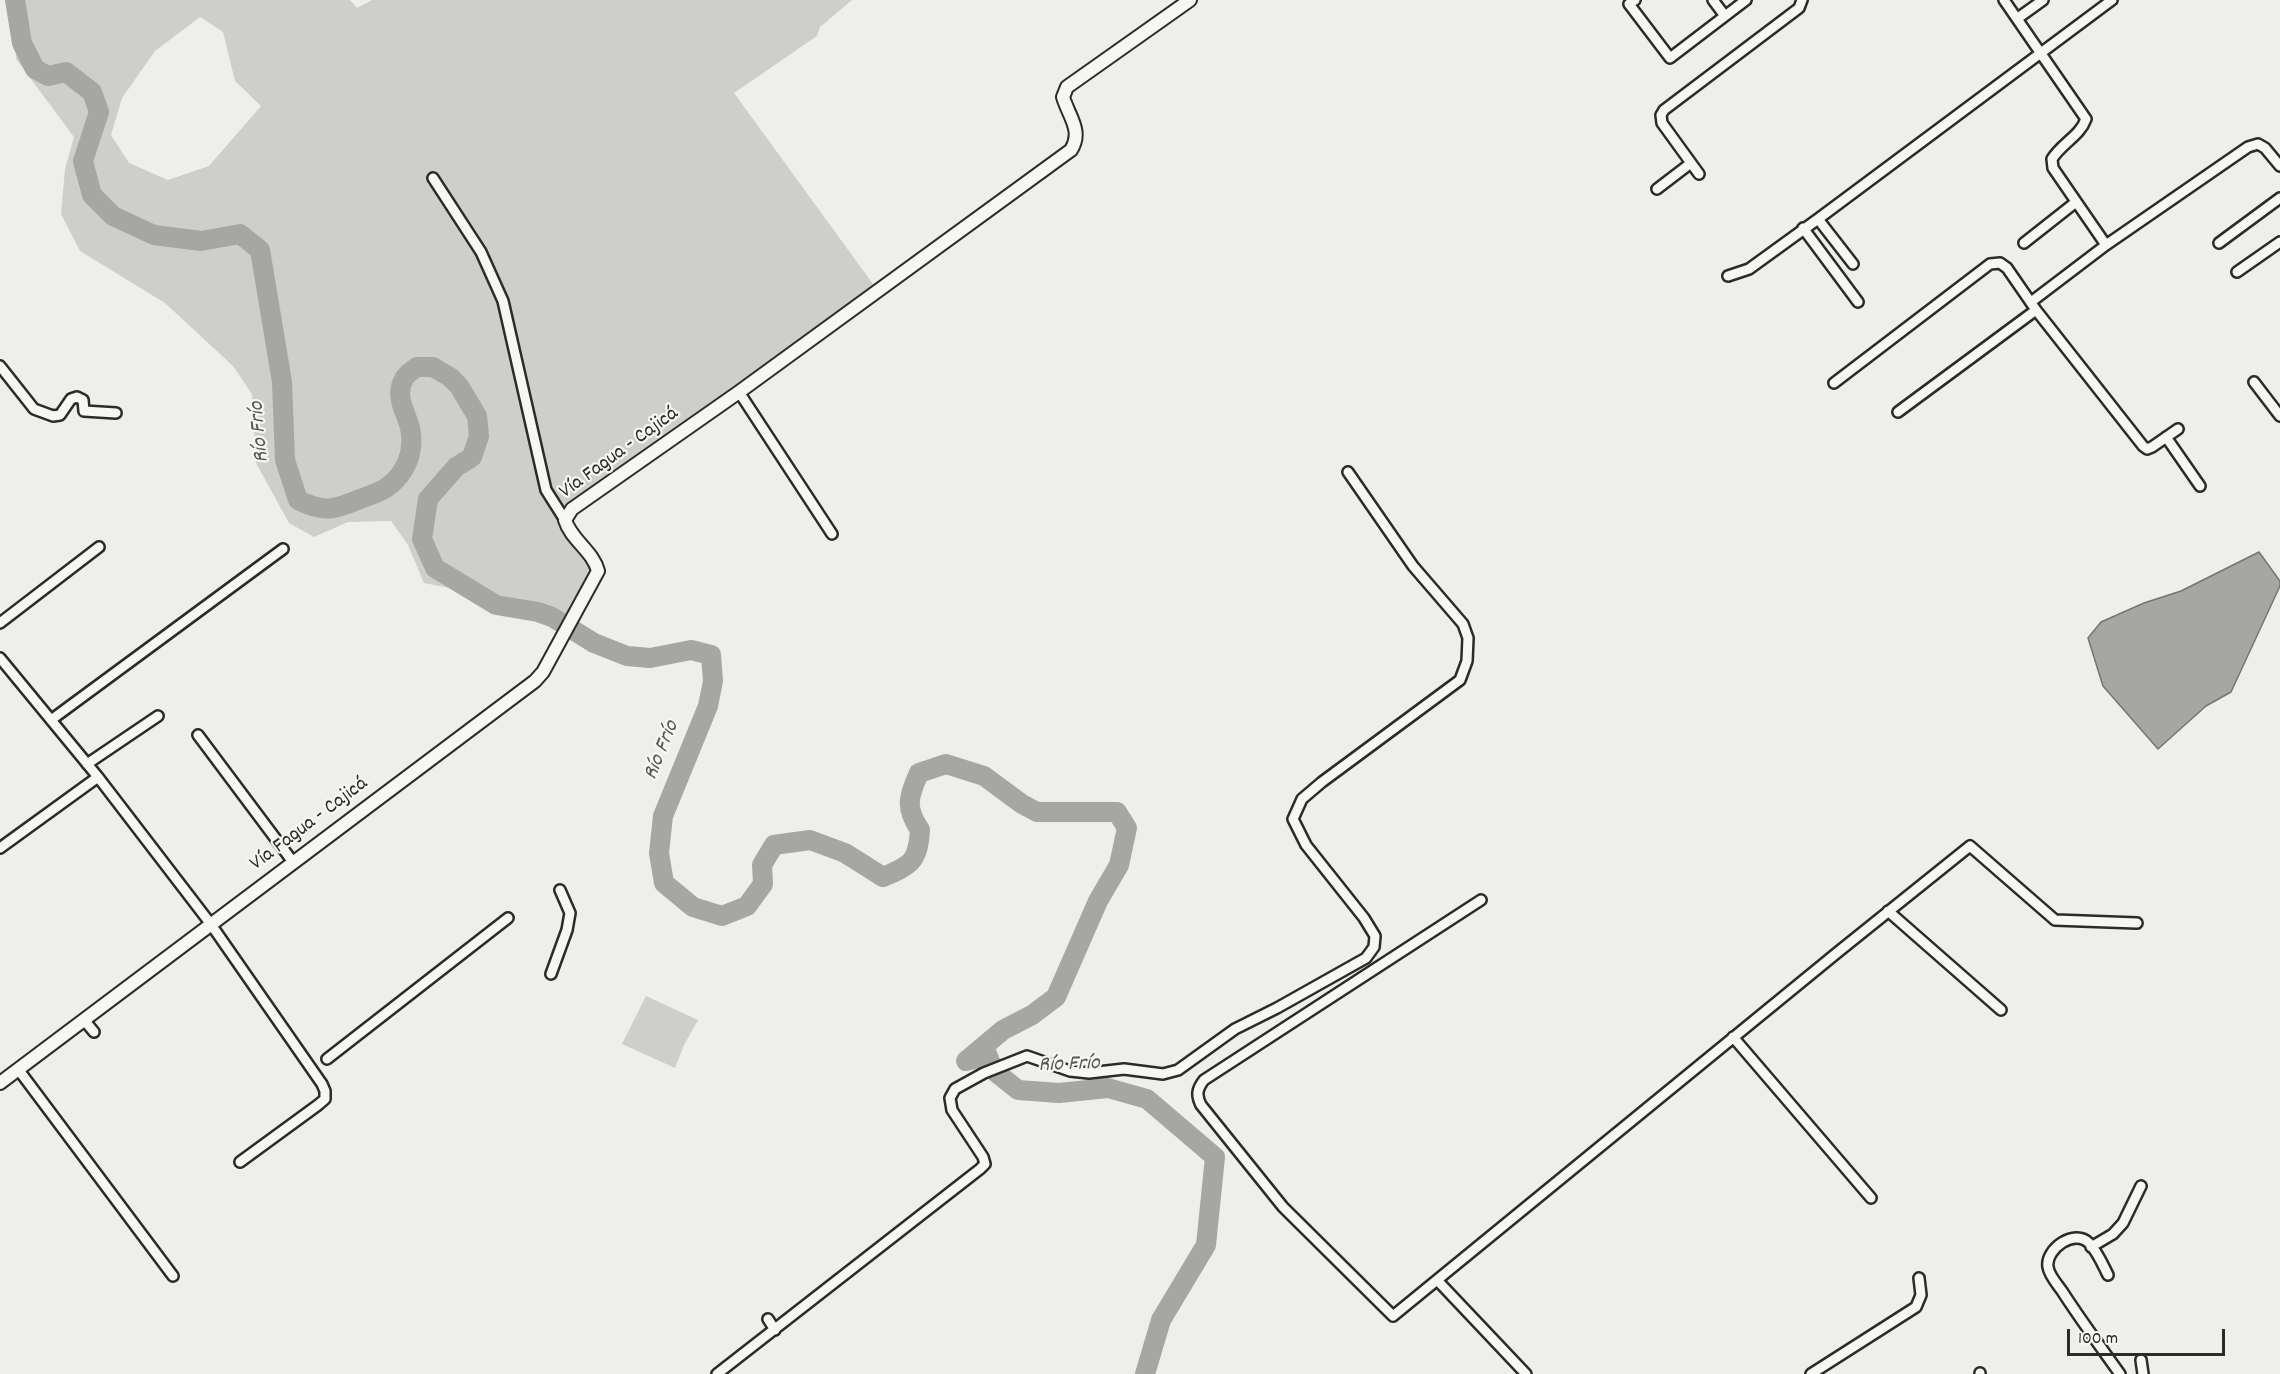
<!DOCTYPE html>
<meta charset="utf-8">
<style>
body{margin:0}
#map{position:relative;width:2280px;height:1374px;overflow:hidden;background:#eeeeea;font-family:Dekko,sans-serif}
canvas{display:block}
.scale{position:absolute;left:2067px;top:1329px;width:158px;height:27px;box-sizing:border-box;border:3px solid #2b2b2b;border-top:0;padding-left:8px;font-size:18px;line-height:21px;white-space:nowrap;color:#2b2b2b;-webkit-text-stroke:4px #f6f6f2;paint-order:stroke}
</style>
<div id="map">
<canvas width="2280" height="1374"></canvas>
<div class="scale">100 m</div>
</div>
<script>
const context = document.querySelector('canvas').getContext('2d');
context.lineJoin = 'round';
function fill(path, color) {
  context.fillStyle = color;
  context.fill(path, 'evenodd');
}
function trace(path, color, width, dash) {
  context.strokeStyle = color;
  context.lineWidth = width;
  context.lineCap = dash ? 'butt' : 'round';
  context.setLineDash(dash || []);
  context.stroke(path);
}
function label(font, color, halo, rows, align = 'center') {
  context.font = font + ' Dekko,sans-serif';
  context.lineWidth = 4.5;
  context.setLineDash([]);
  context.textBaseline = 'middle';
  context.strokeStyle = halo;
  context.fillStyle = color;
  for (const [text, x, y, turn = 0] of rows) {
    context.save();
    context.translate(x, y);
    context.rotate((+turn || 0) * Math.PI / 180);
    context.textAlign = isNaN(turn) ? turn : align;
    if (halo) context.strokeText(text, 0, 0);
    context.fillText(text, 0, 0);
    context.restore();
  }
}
fill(new Path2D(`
 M15 0H350L357 8 372 0H852L820 27 817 36 734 93 878 291 565 520 596 562 574 613 569 610 561 623C542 610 520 611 498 606 487 603 476 593 466 587L455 589 424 583 408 545 391 521 348 522 314 537 289 523 256 463 252 394 233 366 165 303 80 251 61 214 65 169 74 137 16 59ZM200 17 223 32 235 81 261 106 209 166 168 180 129 163 111 135 122 98 155 51Z
 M646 996 698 1020 684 1045 675 1068 622 1044Z`), '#cececa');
const water = new Path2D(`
 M2259 552 2280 581V586L2231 692 2206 706 2158 749 2103 686 2088 638 2101 622 2144 603 2181 591Z`);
fill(water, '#a6a6a3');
trace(water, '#757573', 1.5);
trace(new Path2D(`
 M15 0 22 43 35 69 48 76 66 72 92 92 99 112 83 161 92 195 113 216 154 235 201 241 240 234 260 250 282 382 285 460 298 500C324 513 334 510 360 499 368 496 378 493 386 488 406 474 415 452 410 428 406 411 394 397 404 379 406 374 413 370 417 367H433L450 377 459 386 477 416 479 436 472 457 456 467 428 499 422 539 435 568 496 605 538 612 552 617 594 643 627 656 650 658 691 650 711 655 713 681 708 706 663 816 659 853 664 883 693 907 722 916 747 906 763 884 762 865 774 845 810 840 845 853 883 877C911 865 918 862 920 830 905 808 908 797 919 773L946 764 984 776 1022 804 1037 812H1117L1127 828 1119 865 1098 901 1056 997 1032 1015 1003 1030 966 1061 988 1056 993 1070 1018 1090 1059 1093 1108 1088 1147 1099 1215 1157 1206 1245 1161 1320 1145 1374`), '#a6a6a3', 20);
const minor = new Path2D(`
 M1635 0 1629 4 1670 58 1746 0
 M1713 0 1725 16
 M2004 0 2086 119C2080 136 2062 143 2052 159L2053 168 2106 245
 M2018 18 2043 0
 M1699 174 1662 123 1661 115 1664 110 1799 8 1802 0
 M433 178 481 252 503 301 546 490 565 520
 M1657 189 1691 163
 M1818 219 1853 264
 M1803 228 1858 302
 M2024 243 2076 202
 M2219 243 2280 198
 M2237 272 2280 242
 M1728 276 1749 269 1818 219 2112 0
 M2031 302 2106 245 2248 147 2258 144 2265 148 2280 166
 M0 366 34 409 53 416 60 415 71 399 77 397 83 400 84 411 116 413
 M2254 382 2280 416
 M1834 383 1990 264 2000 263 2007 268 2036 310 2143 446 2147 449 2152 447 2178 429
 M739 392 832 534
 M1898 412 2036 310
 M2166 437 2200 486
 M0 623 99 547
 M0 658 98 777 210 923 322 1084 325 1091V1099L318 1105 240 1162
 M51 720 283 549
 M198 735 293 862
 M87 764 158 716
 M0 848 98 777
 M1481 900 1204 1080C1197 1089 1196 1095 1201 1105L1283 1207 1393 1316 1838 952 1970 846 2055 920 2137 923
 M1888 911 2001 1010
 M551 974 567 930 570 913 560 890
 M84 1020 94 1032
 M1733 1037 1871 1198
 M327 1059 508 918
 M18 1069 173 1276
 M2091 1247 2113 1234 2123 1223 2141 1186
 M2108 1275C2103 1265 2097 1251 2089 1243 2075 1228 2045 1249 2048 1267 2049 1275 2057 1284 2062 1291 2080 1319 2100 1346 2120 1374
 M1437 1280 1526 1374
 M768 1319 775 1330
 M2141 1360 2143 1374
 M1980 1373V1374
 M717 1374 980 1169 985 1164 983 1157 952 1110 950 1098 955 1089 984 1073 1027 1056 1070 1071 1089 1073 1124 1069 1163 1074 1178 1070 1235 1029 1277 1008 1366 958 1374 947 1375 936 1364 918 1306 845 1293 819 1302 799 1322 782 1460 680 1467 661 1468 638 1463 624 1413 566 1348 472
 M1811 1374 1916 1307 1921 1295 1919 1278`);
const tertiary = new Path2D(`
 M0 1083 535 681 543 672 598 571C593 551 571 540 565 520L572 509 739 392 1071 150C1083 131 1069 117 1063 97L1067 87 1190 0`);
trace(minor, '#2b2b2b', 14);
trace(tertiary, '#2b2b2b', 16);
trace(minor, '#f6f6f2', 9);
trace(tertiary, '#f6f6f2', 12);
label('21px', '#2b2b2b', '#f6f6f2', [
 ["Vía Fagua - Cajicá",620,454,-36],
 ["Vía Fagua - Cajicá",310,825,-37]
]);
label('italic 22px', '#565655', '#f6f6f2', [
 ["Río Frío",261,432,-95],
 ["Río Frío",663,751,-68],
 ["Río Frío",1069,1066,-2]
]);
</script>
